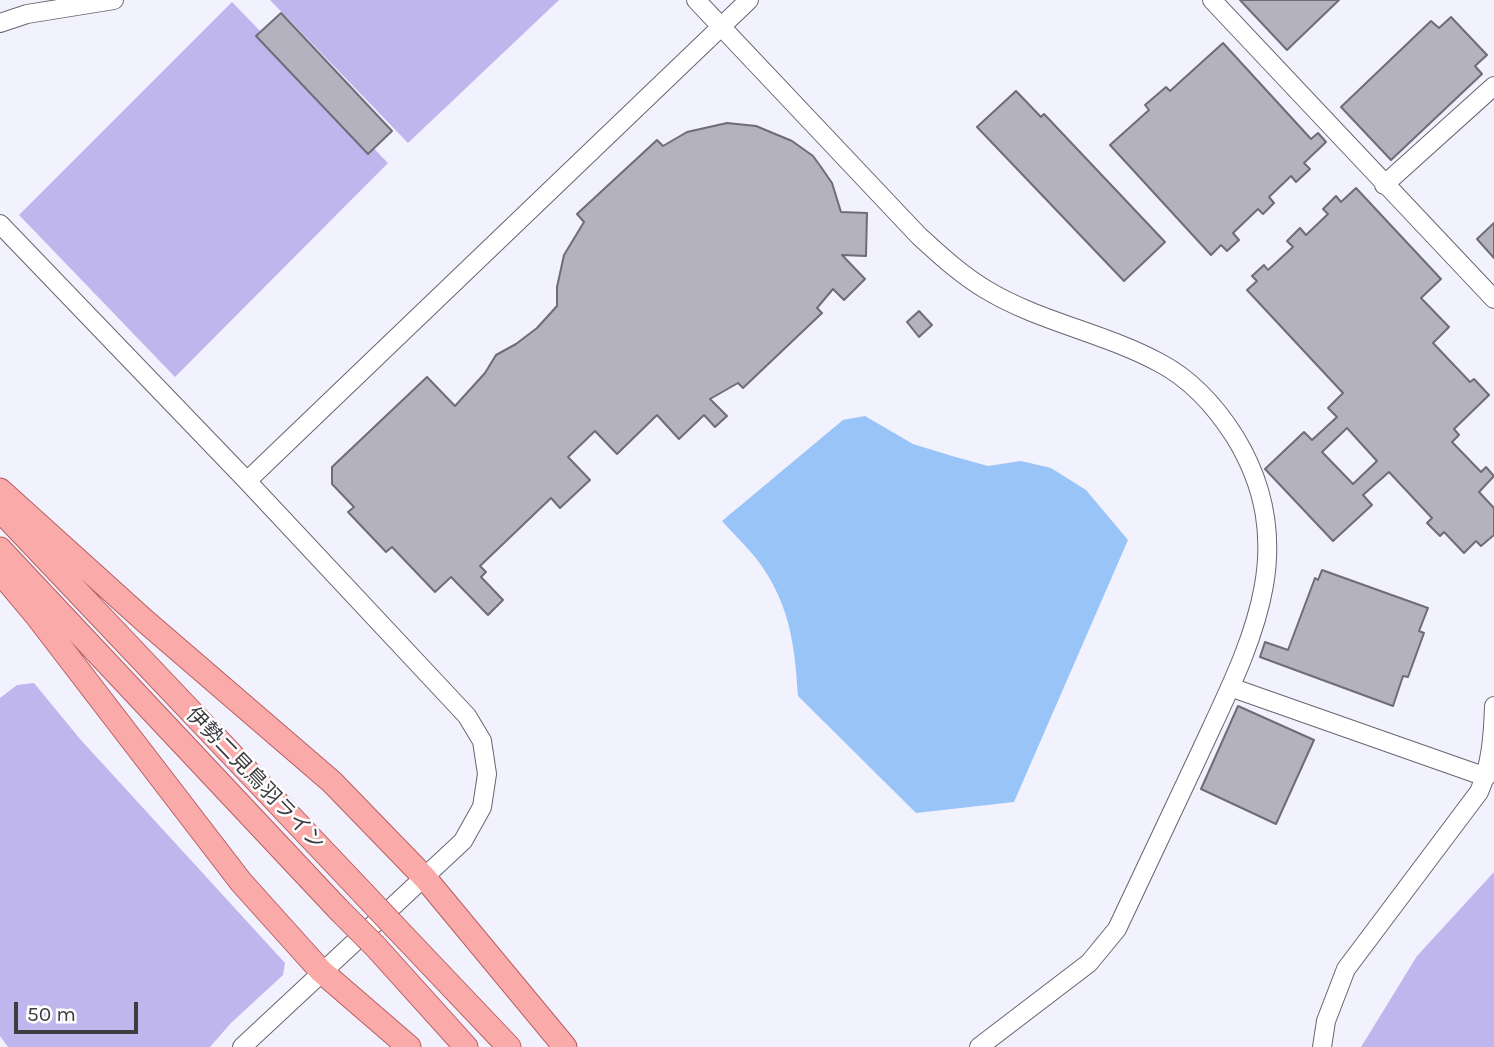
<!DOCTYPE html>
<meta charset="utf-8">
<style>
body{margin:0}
#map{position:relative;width:1494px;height:1047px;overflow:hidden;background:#f2f1fe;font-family:Karla,sans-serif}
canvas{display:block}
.scale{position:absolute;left:14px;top:1002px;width:124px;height:32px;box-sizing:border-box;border:4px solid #3c3c41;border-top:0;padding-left:9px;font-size:21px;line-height:24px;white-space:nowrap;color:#3c3c41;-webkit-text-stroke:5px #fff;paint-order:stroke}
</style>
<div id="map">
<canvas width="1494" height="1047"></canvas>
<div class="scale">50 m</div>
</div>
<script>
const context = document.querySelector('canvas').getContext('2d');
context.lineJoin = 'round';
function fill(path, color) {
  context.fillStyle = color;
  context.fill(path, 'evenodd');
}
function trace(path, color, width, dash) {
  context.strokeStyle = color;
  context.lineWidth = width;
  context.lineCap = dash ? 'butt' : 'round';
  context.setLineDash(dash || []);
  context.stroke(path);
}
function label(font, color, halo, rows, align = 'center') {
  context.font = font + ' Karla,"Noto Sans JP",sans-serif';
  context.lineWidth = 5;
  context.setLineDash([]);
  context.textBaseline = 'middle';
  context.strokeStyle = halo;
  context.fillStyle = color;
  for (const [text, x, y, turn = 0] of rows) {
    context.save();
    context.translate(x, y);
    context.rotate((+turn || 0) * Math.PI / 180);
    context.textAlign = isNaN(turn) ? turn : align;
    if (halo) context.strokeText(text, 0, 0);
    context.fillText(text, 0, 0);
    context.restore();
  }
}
fill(new Path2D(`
 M270 0H559L408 143Z
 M232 2 388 163 175 377 19 215Z
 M34 683 80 739 285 963 283 975 231 1023 210 1047H8L0 1036V698L17 685Z
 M1494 872V1047H1361L1417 956Z`), '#c0b6ee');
fill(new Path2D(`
 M865 416 913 444 952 456 988 466 1021 461 1051 468 1086 490 1128 540 1014 802 916 813 798 696C795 650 791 611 765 571 754 553 736 537 722 521L843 420Z`), '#99c4f8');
const building = new Path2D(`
 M1240 0H1339L1287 50Z
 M281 13 392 131 368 154 256 36Z
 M1451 17 1487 55 1475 66 1482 74 1391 160 1341 107 1431 21 1439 28Z
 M1223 43 1311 139 1318 133 1326 142 1304 163 1310 169 1296 182 1291 176 1269 197 1274 203 1263 214 1258 209 1233 233 1239 240 1227 251 1221 245 1211 255 1110 145 1149 110 1145 105 1166 87 1170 91Z
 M1016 91 1041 117 1044 114 1165 242 1124 281 977 127Z
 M727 123 756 126 792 141 813 156 821 167 832 183 841 212 867 213 866 256 842 255 865 279 844 300 833 289 817 308 822 313 743 388 738 383 710 399 727 416 715 427 704 415 679 439 657 415 617 454 595 431 568 457 590 480 560 508 551 498 480 566 486 572 481 577 503 600 488 615 451 577 435 592 392 547 386 552 348 512 354 507 332 484V467L427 377 455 406 485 373 496 355 516 344 537 328 557 306V287L564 255 584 222 577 214 657 140 663 146 687 132Z
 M1356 188 1441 279 1421 298 1449 327 1433 343 1470 382 1474 379 1489 395 1454 429 1459 435 1452 442 1481 472 1486 467 1494 476 1479 492 1494 508V535L1481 546 1476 541 1464 553 1444 532 1440 536 1427 523 1432 518 1389 472 1363 495 1372 505 1333 541 1265 469 1304 432 1312 440 1337 417 1328 408 1343 393 1247 290 1257 281 1252 276 1264 265 1268 270 1293 247 1287 241 1300 228 1306 235 1328 214 1323 209 1336 196 1341 202ZM1347 428 1377 461 1353 484 1322 452Z
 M1494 223V258L1477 239Z
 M919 311 932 325 919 337 907 322Z
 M1322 570 1428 608 1419 631 1424 633 1408 677 1403 676 1393 706 1260 657 1265 642 1288 650 1315 578 1318 580Z
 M1238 706 1314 740 1276 824 1201 789Z`);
fill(building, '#b3b2be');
trace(building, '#6d6c77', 2);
const minor = new Path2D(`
 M696 0 919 236C940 255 960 274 985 289 1039 322 1105 333 1160 363 1192 380 1216 407 1235 437 1305 551 1247 650 1198 757 1171 815 1144 872 1117 929L1089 963 979 1047
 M1212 0 1494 299
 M0 23 27 14 114 0
 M1384 185 1494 86
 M0 224 247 481 467 716 482 741 487 774 482 807 463 841 242 1047
 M247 481 749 0
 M1230 687 1486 777
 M1322 1047 1326 1021 1346 969 1479 792C1491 765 1493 736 1494 706`);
const major = new Path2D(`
 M0 490 145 621 332 782 425 878 565 1047
 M0 510 363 893
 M0 549 339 910
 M0 572 36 615 241 882 321 971 409 1047
 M395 927 509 1047
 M375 946 466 1047`);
trace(minor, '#676570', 20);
trace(major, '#b75f61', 25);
trace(minor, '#fff', 18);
trace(major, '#fbaaaa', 23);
const majorBridge = new Path2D(`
 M363 893 395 927
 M339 910 375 946`);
trace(majorBridge, '#b75f61', 25, []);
trace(majorBridge, '#fbaaaa', 23);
label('21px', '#3c3c41', '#fff', [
 ["伊勢二見鳥羽ライン",255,779,46]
]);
</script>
